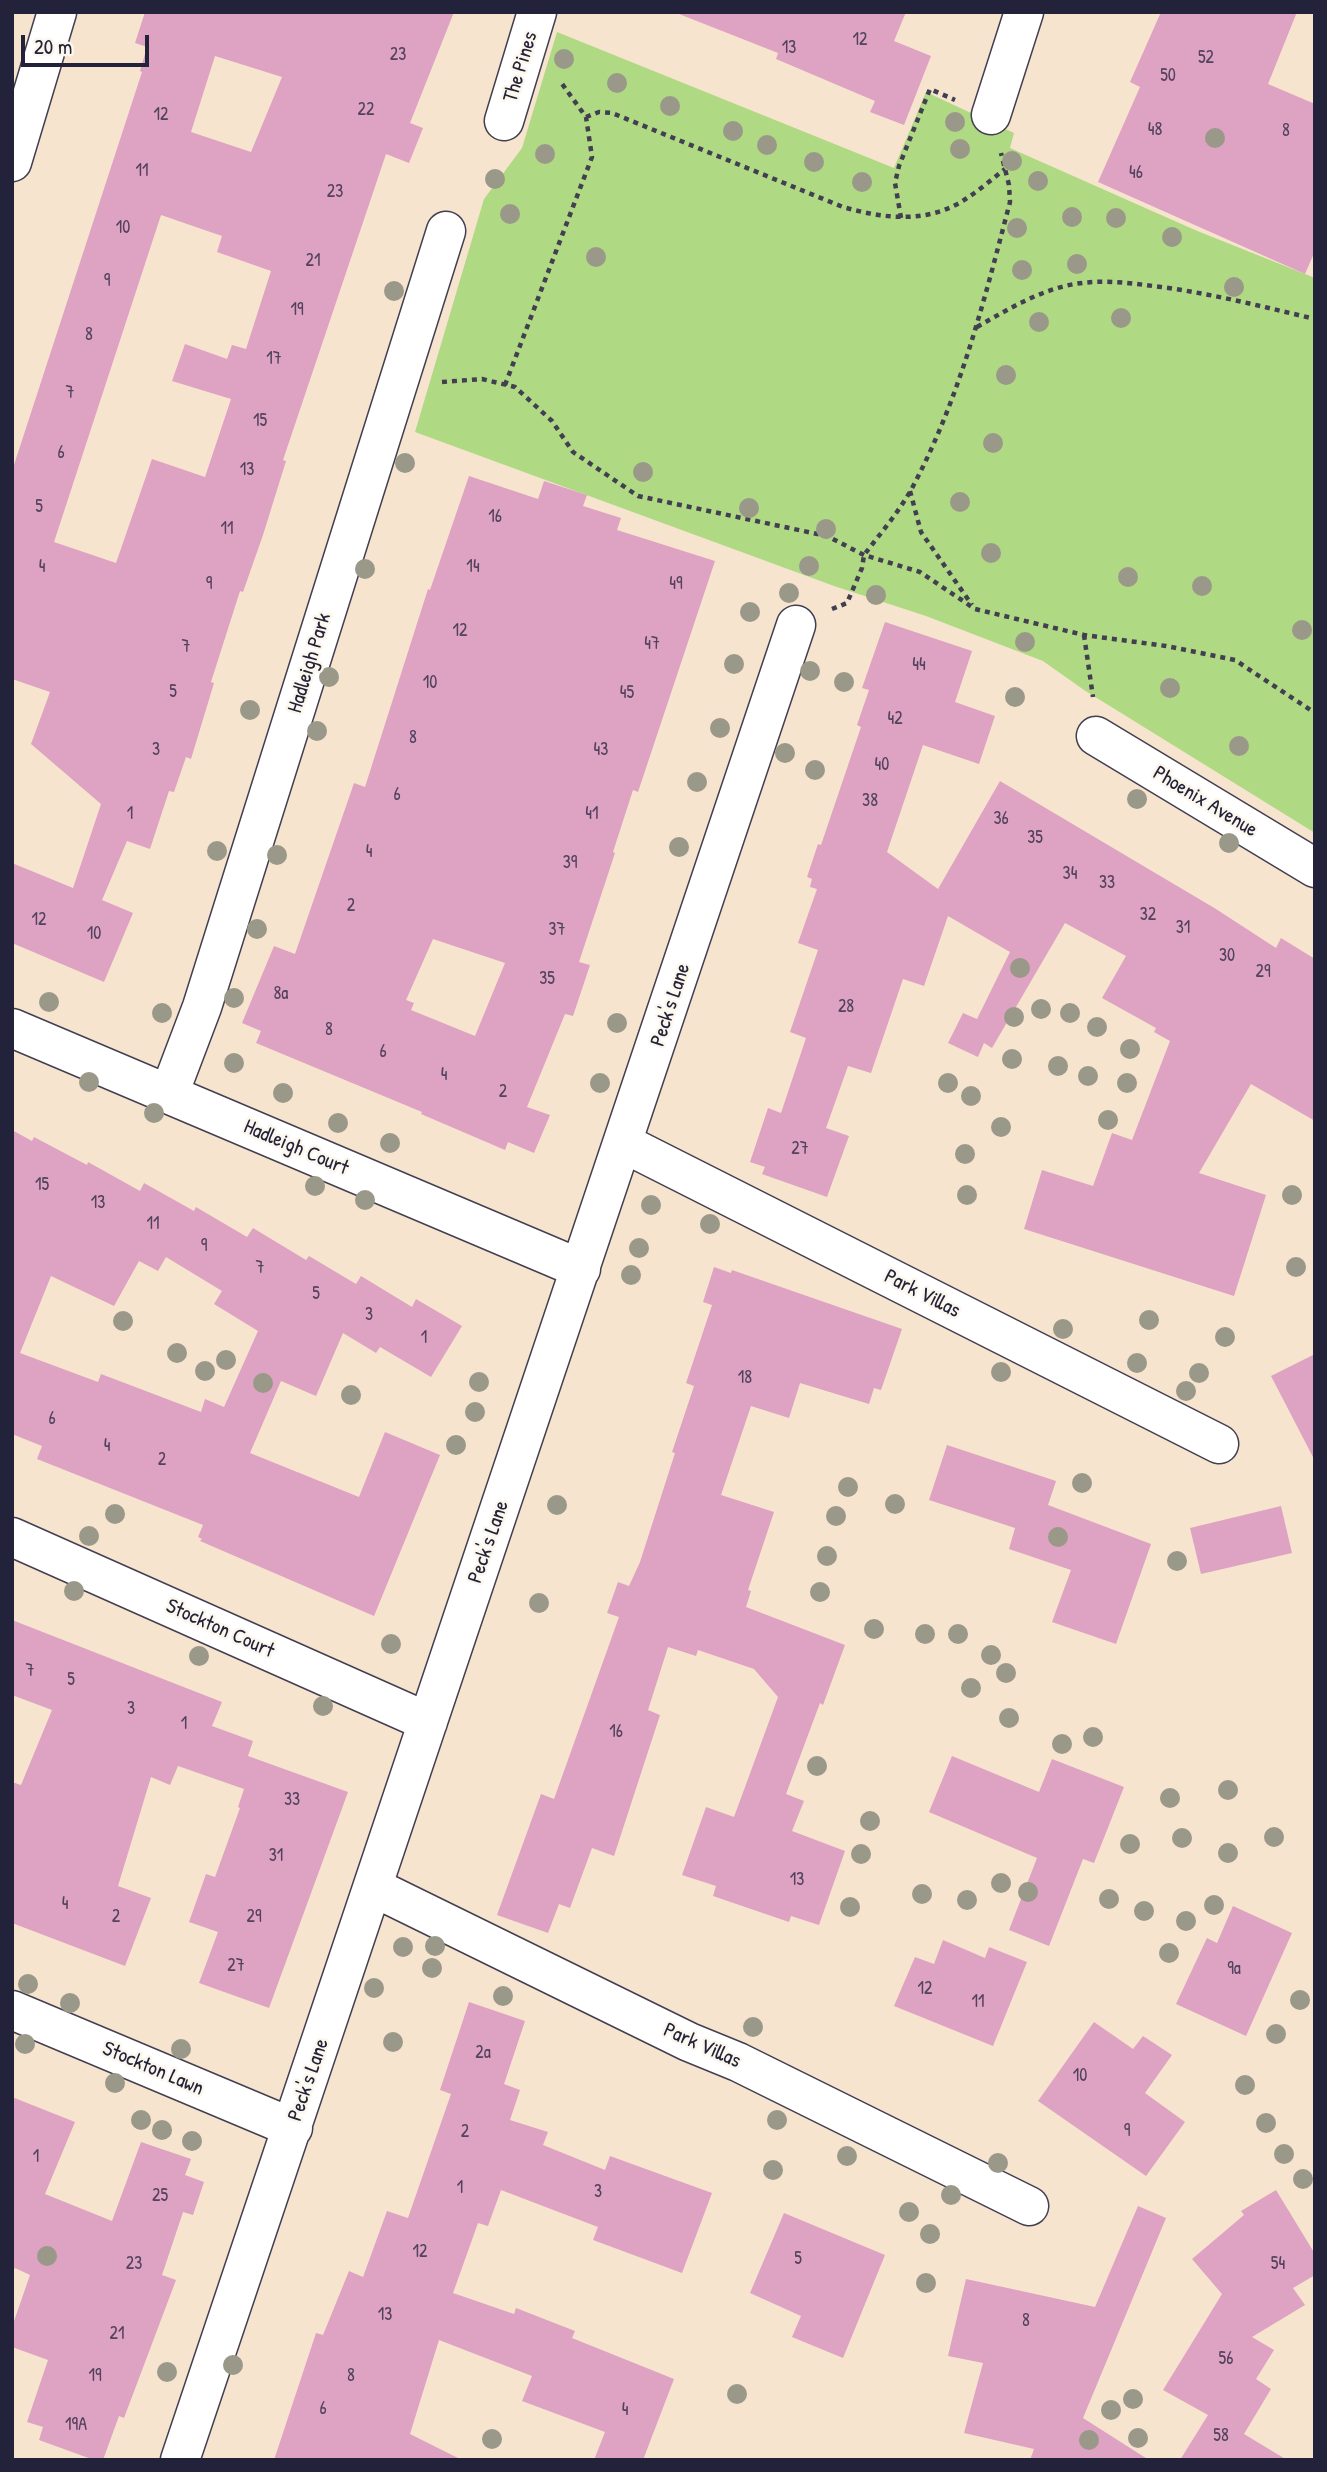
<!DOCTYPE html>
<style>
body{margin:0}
#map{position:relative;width:1327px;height:2472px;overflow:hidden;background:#f7e4ce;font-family:"Patrick Hand",sans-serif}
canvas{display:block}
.frame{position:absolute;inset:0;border:14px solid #22223b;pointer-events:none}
.scale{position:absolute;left:21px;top:35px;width:128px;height:32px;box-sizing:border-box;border:4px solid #22223b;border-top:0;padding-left:9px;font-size:21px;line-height:24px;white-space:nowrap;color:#22223b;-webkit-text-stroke:5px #fbf7ec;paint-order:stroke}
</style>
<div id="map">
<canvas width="1327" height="2472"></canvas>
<div class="frame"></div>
<div class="scale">20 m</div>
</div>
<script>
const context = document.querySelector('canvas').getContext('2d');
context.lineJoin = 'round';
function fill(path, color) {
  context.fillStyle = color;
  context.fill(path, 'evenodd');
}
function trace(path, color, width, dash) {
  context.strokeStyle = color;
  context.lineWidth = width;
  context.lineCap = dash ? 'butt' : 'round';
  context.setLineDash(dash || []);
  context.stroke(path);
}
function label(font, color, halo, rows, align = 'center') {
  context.font = font + ' "Patrick Hand",sans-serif';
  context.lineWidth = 5;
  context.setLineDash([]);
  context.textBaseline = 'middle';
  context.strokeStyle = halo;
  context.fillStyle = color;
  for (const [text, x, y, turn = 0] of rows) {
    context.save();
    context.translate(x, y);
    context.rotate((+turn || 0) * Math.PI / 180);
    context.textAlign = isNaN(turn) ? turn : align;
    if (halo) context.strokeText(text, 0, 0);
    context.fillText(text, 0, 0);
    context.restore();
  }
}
fill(new Path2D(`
 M557 32 894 168 926 92 1014 133 1010 148 1195 230 1315 278V833L1084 690 1043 661 926 616 834 586 415 432 484 199 522 148Z`), '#b0d984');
fill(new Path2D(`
 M145 12H454L410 123 423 128 409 163 386 154 283 460 286 461 263 535 243 592 240 591 211 682 214 683 191 759 186 757 174 792 169 791 150 849 127 841 102 900 133 913 104 982 12 943V863L73 888 101 804 31 744 50 692 12 679V471L142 72 140 71 147 47 135 43ZM215 56 282 77 251 152 191 132ZM161 215 222 236 217 252 271 271 246 349 232 345 227 359 185 344 172 381 231 399 205 477 152 459 116 563 54 542Z
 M679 12H906L894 41 931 56 904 125 870 112 875 101 776 59 778 53 679 14Z
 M1161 12H1297L1268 84 1315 104V251L1305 274 1098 182 1140 87 1130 82Z
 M469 476 538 499 544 481 587 495 583 506 621 518 617 530 715 561 638 792 633 790 613 852 615 853 579 962 590 965 573 1016 565 1014 527 1107 550 1115 534 1153 508 1142 505 1150 421 1114 422 1112 256 1043 261 1031 242 1023 274 946 295 954 354 783 365 787 428 589 430 590ZM433 939 505 963 475 1036 411 1010 414 1003 406 1000Z
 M885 622 972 651 955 702 995 716 979 764 923 745 887 852 938 889 1000 781 1216 909 1276 948 1281 938 1315 959V1121L1251 1084 1199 1173 1266 1195 1234 1296 1024 1229 1042 1170 1093 1186 1112 1133 1132 1140 1170 1041 1154 1032 1156 1028 1102 998 1126 956 1065 923 992 1048 984 1043 978 1057 948 1043 963 1013 977 1019 1010 952 948 916 924 986 903 979 871 1073 848 1066 826 1128 849 1136 827 1197 762 1174 765 1167 750 1162 768 1108 781 1113 806 1038 790 1032 818 950 798 943 817 889 810 887 812 879 807 877 818 844 821 845 861 727 857 725 869 690 862 688Z
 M12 1130 32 1141 34 1137 87 1165 88 1162 140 1191 144 1183 194 1211 196 1207 247 1237 253 1228 306 1260 309 1256 356 1284 361 1276 412 1307 416 1299 462 1326 431 1377 380 1347 376 1353 343 1333 316 1396 281 1381 250 1453 359 1497 385 1432 440 1455 374 1616 200 1541 202 1539 198 1537 203 1525 37 1459 42 1446 12 1434ZM166 1257 222 1291 214 1304 258 1331 224 1407 205 1399 201 1412 101 1374 98 1382 20 1353 51 1276 114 1306 139 1261 158 1271Z
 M714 1267 731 1273 732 1270 902 1329 881 1390 874 1388 869 1404 800 1383 789 1418 751 1406 721 1495 774 1512 748 1590 751 1591 746 1607 845 1645 823 1705 820 1703 786 1794 804 1801 792 1831 845 1851 819 1925 791 1916 789 1922 713 1896 716 1886 682 1875 706 1807 734 1817 778 1697 754 1669 698 1650 696 1656 668 1647 648 1710 660 1715 614 1856 592 1848 570 1908 559 1904 548 1933 497 1915 541 1794 554 1799 619 1617 607 1613 618 1582 629 1586 640 1562 675 1453 672 1452 694 1386 686 1383 712 1305 703 1302Z
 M1315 1354V1461L1271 1376Z
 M947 1445 1056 1481 1048 1505 1151 1544 1116 1644 1052 1622 1071 1570 1009 1549 1015 1528 929 1500Z
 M1281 1506 1292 1553 1201 1574 1190 1528Z
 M12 1620 222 1702 212 1726 253 1741 248 1756 348 1792 269 2008 199 1983 218 1932 189 1922 206 1874 215 1877 240 1808 238 1807 244 1789 178 1766 170 1785 151 1777 118 1886 151 1898 125 1966 12 1923V1782L21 1785 52 1710 12 1695Z
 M952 1756 1039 1792 1052 1759 1124 1787 1094 1863 1083 1859 1049 1946 1009 1930 1037 1858 929 1812Z
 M1233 1906 1292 1933 1246 2036 1176 2004 1207 1938 1217 1943Z
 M943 1940 985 1958 989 1947 1027 1962 993 2046 894 2006 915 1957 934 1964Z
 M469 2002 525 2021 504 2084 520 2090 510 2120 548 2132 543 2145 605 2170 610 2156 712 2193 682 2273 593 2240 598 2227 501 2190 488 2226 478 2223 453 2293 514 2314 516 2308 575 2331 572 2338 674 2379 643 2460H594L605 2432 522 2401 532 2376 439 2340 410 2434 462 2460H274L316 2333 323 2335 349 2271 363 2277 387 2211 408 2218 451 2094 440 2090Z
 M1094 2022 1133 2049 1143 2036 1172 2055 1145 2093 1185 2122 1146 2176 1038 2101Z
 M12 2097 75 2122 45 2194 112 2221 141 2142 191 2159 185 2175 204 2182 193 2215 183 2212 162 2275 176 2280 124 2418 119 2416 103 2460H94L39 2440 43 2427 27 2422 48 2360 12 2347V2327L30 2275 15 2268 12 2272Z
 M1276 2190 1315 2254V2275L1293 2288 1305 2305 1252 2337 1274 2350 1256 2379 1271 2389 1244 2434 1287 2460H1180L1208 2415 1163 2390 1222 2294 1192 2259 1244 2215 1241 2211Z
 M1138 2206 1166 2218 1083 2418 1149 2460H1030L1034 2449 964 2433 983 2363 948 2356 966 2279 1095 2307Z
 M784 2213 885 2255 843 2358 792 2337 801 2316 750 2293Z`), '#dea2c3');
const minor = new Path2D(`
 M991 115 1024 12
 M504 121 537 12
 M12 162 57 12
 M1096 736 1315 868
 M12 1028 581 1269
 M169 1094 202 1007 446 231
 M625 1144 1219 1444
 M12 1537 428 1722
 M375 1888 689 2042 738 2062 1029 2206
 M12 2010 293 2128
 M180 2460C387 1848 594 1237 796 625`);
trace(minor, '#423f51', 41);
trace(new Path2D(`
 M586 117 599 112 612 113 843 207C882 218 923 224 961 202 976 193 991 180 1005 169
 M901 218 895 183 899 166 930 89 955 100
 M977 327C1005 311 1033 294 1065 286 1098 278 1129 283 1161 287 1214 294 1264 307 1315 319
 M442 382 482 379 515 387 552 421 573 452 638 496 827 536 864 555 920 572 975 609 1084 635 1166 646 1235 660 1315 713
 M505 385 592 157 586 117 560 81
 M910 491 921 532 972 605
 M832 609 847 603 862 568 864 555C880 534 898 513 911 490 960 399 984 301 1010 202L1009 185 1001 153
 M1084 635 1093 697`), '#423f51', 4.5, [5, 5]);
trace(minor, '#fff', 38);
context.fillStyle = '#9a9889';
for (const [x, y] of [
 [564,59],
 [617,83],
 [670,106],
 [955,122],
 [733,131],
 [1215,138],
 [767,145],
 [960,149],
 [545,154],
 [1012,161],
 [814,162],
 [495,179],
 [1038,181],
 [862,182],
 [510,214],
 [1072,217],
 [1116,218],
 [1017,228],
 [1172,237],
 [596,257],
 [1077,264],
 [1022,270],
 [1234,287],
 [394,291],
 [1121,318],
 [1039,322],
 [1006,375],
 [993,443],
 [405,463],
 [643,472],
 [960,502],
 [749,508],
 [826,529],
 [991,553],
 [809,566],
 [365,569],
 [1128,577],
 [1202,586],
 [789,593],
 [876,595],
 [750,612],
 [1302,630],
 [1025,642],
 [734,664],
 [810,671],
 [329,677],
 [844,682],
 [1170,688],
 [1015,697],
 [250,710],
 [720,728],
 [317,731],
 [1239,746],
 [785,753],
 [815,770],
 [697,782],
 [1137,799],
 [1229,843],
 [679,847],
 [217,851],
 [277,855],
 [257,929],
 [1020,968],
 [234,998],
 [49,1002],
 [1041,1009],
 [162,1013],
 [1070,1013],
 [1014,1017],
 [617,1023],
 [1097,1027],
 [1130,1049],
 [1012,1059],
 [234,1063],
 [1058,1066],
 [1088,1076],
 [89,1082],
 [600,1083],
 [948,1083],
 [1127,1083],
 [283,1093],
 [971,1096],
 [154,1113],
 [1108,1120],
 [338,1123],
 [1001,1127],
 [390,1143],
 [965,1154],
 [315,1186],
 [967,1195],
 [1292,1195],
 [365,1200],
 [651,1205],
 [710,1224],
 [639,1248],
 [1296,1267],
 [631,1275],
 [1149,1320],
 [123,1321],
 [1063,1329],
 [1225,1337],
 [177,1353],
 [226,1360],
 [1137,1363],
 [205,1371],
 [1001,1372],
 [1199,1373],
 [479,1382],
 [263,1383],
 [1186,1391],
 [351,1395],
 [475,1412],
 [456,1445],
 [1082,1483],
 [848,1487],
 [895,1504],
 [557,1505],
 [115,1514],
 [836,1516],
 [89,1536],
 [1058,1537],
 [827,1556],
 [1177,1561],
 [74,1591],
 [820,1592],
 [539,1603],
 [874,1629],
 [925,1634],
 [958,1634],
 [391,1644],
 [991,1655],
 [199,1656],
 [1006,1673],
 [971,1688],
 [323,1706],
 [1009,1718],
 [1093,1737],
 [1062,1744],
 [817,1766],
 [1228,1790],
 [1170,1798],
 [870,1821],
 [1274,1837],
 [1182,1838],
 [1130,1844],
 [1228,1853],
 [861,1854],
 [1001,1883],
 [1028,1892],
 [922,1894],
 [1109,1899],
 [967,1900],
 [1214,1905],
 [850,1907],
 [1144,1911],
 [1186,1921],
 [435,1946],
 [403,1947],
 [1169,1953],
 [432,1968],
 [28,1984],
 [374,1988],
 [503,1996],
 [1300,2000],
 [70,2003],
 [753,2027],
 [1276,2034],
 [393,2042],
 [25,2044],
 [181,2049],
 [115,2083],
 [1245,2085],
 [141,2120],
 [777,2120],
 [1266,2123],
 [162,2130],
 [192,2141],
 [1284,2154],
 [847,2156],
 [998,2163],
 [773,2170],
 [1303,2179],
 [951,2195],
 [909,2212],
 [930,2234],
 [47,2256],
 [926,2283],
 [233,2365],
 [167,2372],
 [737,2394],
 [1133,2399],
 [1111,2410],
 [1138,2438],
 [492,2439],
 [1089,2440]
]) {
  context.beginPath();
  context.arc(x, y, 10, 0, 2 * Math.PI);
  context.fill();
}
label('18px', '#51425d', null, [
 ["12",860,40],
 ["13",789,48],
 ["23",398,55],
 ["52",1206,58],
 ["50",1168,76],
 ["22",366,110],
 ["12",161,115],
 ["48",1155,130],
 ["8",1286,131],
 ["11",142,171],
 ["46",1136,173],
 ["23",335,192],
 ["10",123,228],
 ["21",313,261],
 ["9",107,281],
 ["19",297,310],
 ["8",89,335],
 ["17",274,359],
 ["7",70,393],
 ["15",260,421],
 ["6",61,453],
 ["13",247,470],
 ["5",39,507],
 ["16",495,517],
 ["11",227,529],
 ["4",42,567],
 ["14",473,567],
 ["9",209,584],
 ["49",676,584],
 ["12",460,631],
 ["47",652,644],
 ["7",186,647],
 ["44",919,665],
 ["10",430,683],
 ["5",173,692],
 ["45",627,693],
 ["42",895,719],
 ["8",413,738],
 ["3",156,750],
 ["43",601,750],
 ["40",882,765],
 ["6",397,795],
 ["38",870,801],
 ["1",130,814],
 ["41",592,814],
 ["36",1001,819],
 ["35",1035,838],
 ["4",369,852],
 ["39",570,863],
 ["34",1070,874],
 ["33",1107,883],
 ["2",351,906],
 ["32",1148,915],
 ["12",39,920],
 ["31",1183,928],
 ["37",557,930],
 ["10",94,934],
 ["30",1227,956],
 ["29",1263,972],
 ["35",547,979],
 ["8a",281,994],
 ["28",846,1007],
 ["8",329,1030],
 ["6",383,1052],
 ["4",444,1075],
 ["2",503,1092],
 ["27",800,1149],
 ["15",42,1185],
 ["13",98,1203],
 ["11",153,1224],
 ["9",204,1246],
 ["7",260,1268],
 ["5",316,1294],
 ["3",369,1315],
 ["1",424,1338],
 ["18",745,1378],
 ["6",52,1419],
 ["4",107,1446],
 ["2",162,1460],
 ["7",30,1671],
 ["5",71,1680],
 ["3",131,1709],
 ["1",184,1724],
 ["16",616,1732],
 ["33",292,1800],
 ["31",276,1856],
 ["13",797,1880],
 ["4",65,1904],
 ["2",116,1917],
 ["29",254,1917],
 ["27",236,1966],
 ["9a",1234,1969],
 ["12",925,1989],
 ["11",978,2002],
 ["2a",483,2053],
 ["10",1080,2076],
 ["9",1127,2131],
 ["2",465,2132],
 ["1",36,2157],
 ["1",460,2188],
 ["3",598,2192],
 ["25",160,2196],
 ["12",420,2252],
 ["5",798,2259],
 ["23",134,2264],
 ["54",1278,2264],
 ["13",385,2315],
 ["8",1026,2321],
 ["21",117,2334],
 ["56",1226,2359],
 ["19",95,2376],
 ["8",351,2376],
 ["6",323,2409],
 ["4",625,2410],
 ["19A",76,2425],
 ["58",1221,2436]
]);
label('21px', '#22223b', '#fbf7ec', [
 ["The Pines",521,67,-73],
 ["Hadleigh Park",310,663,-73],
 ["Phoenix Avenue",1205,802,31],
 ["Peck's Lane",671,1005,-72],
 ["Hadleigh Court",296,1148,23],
 ["Park Villas",922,1294,27],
 ["Peck's Lane",489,1542,-71],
 ["Stockton Court",220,1629,24],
 ["Park Villas",702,2046,24],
 ["Stockton Lawn",153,2069,23],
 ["Peck's Lane",309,2080,-71]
]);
</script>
